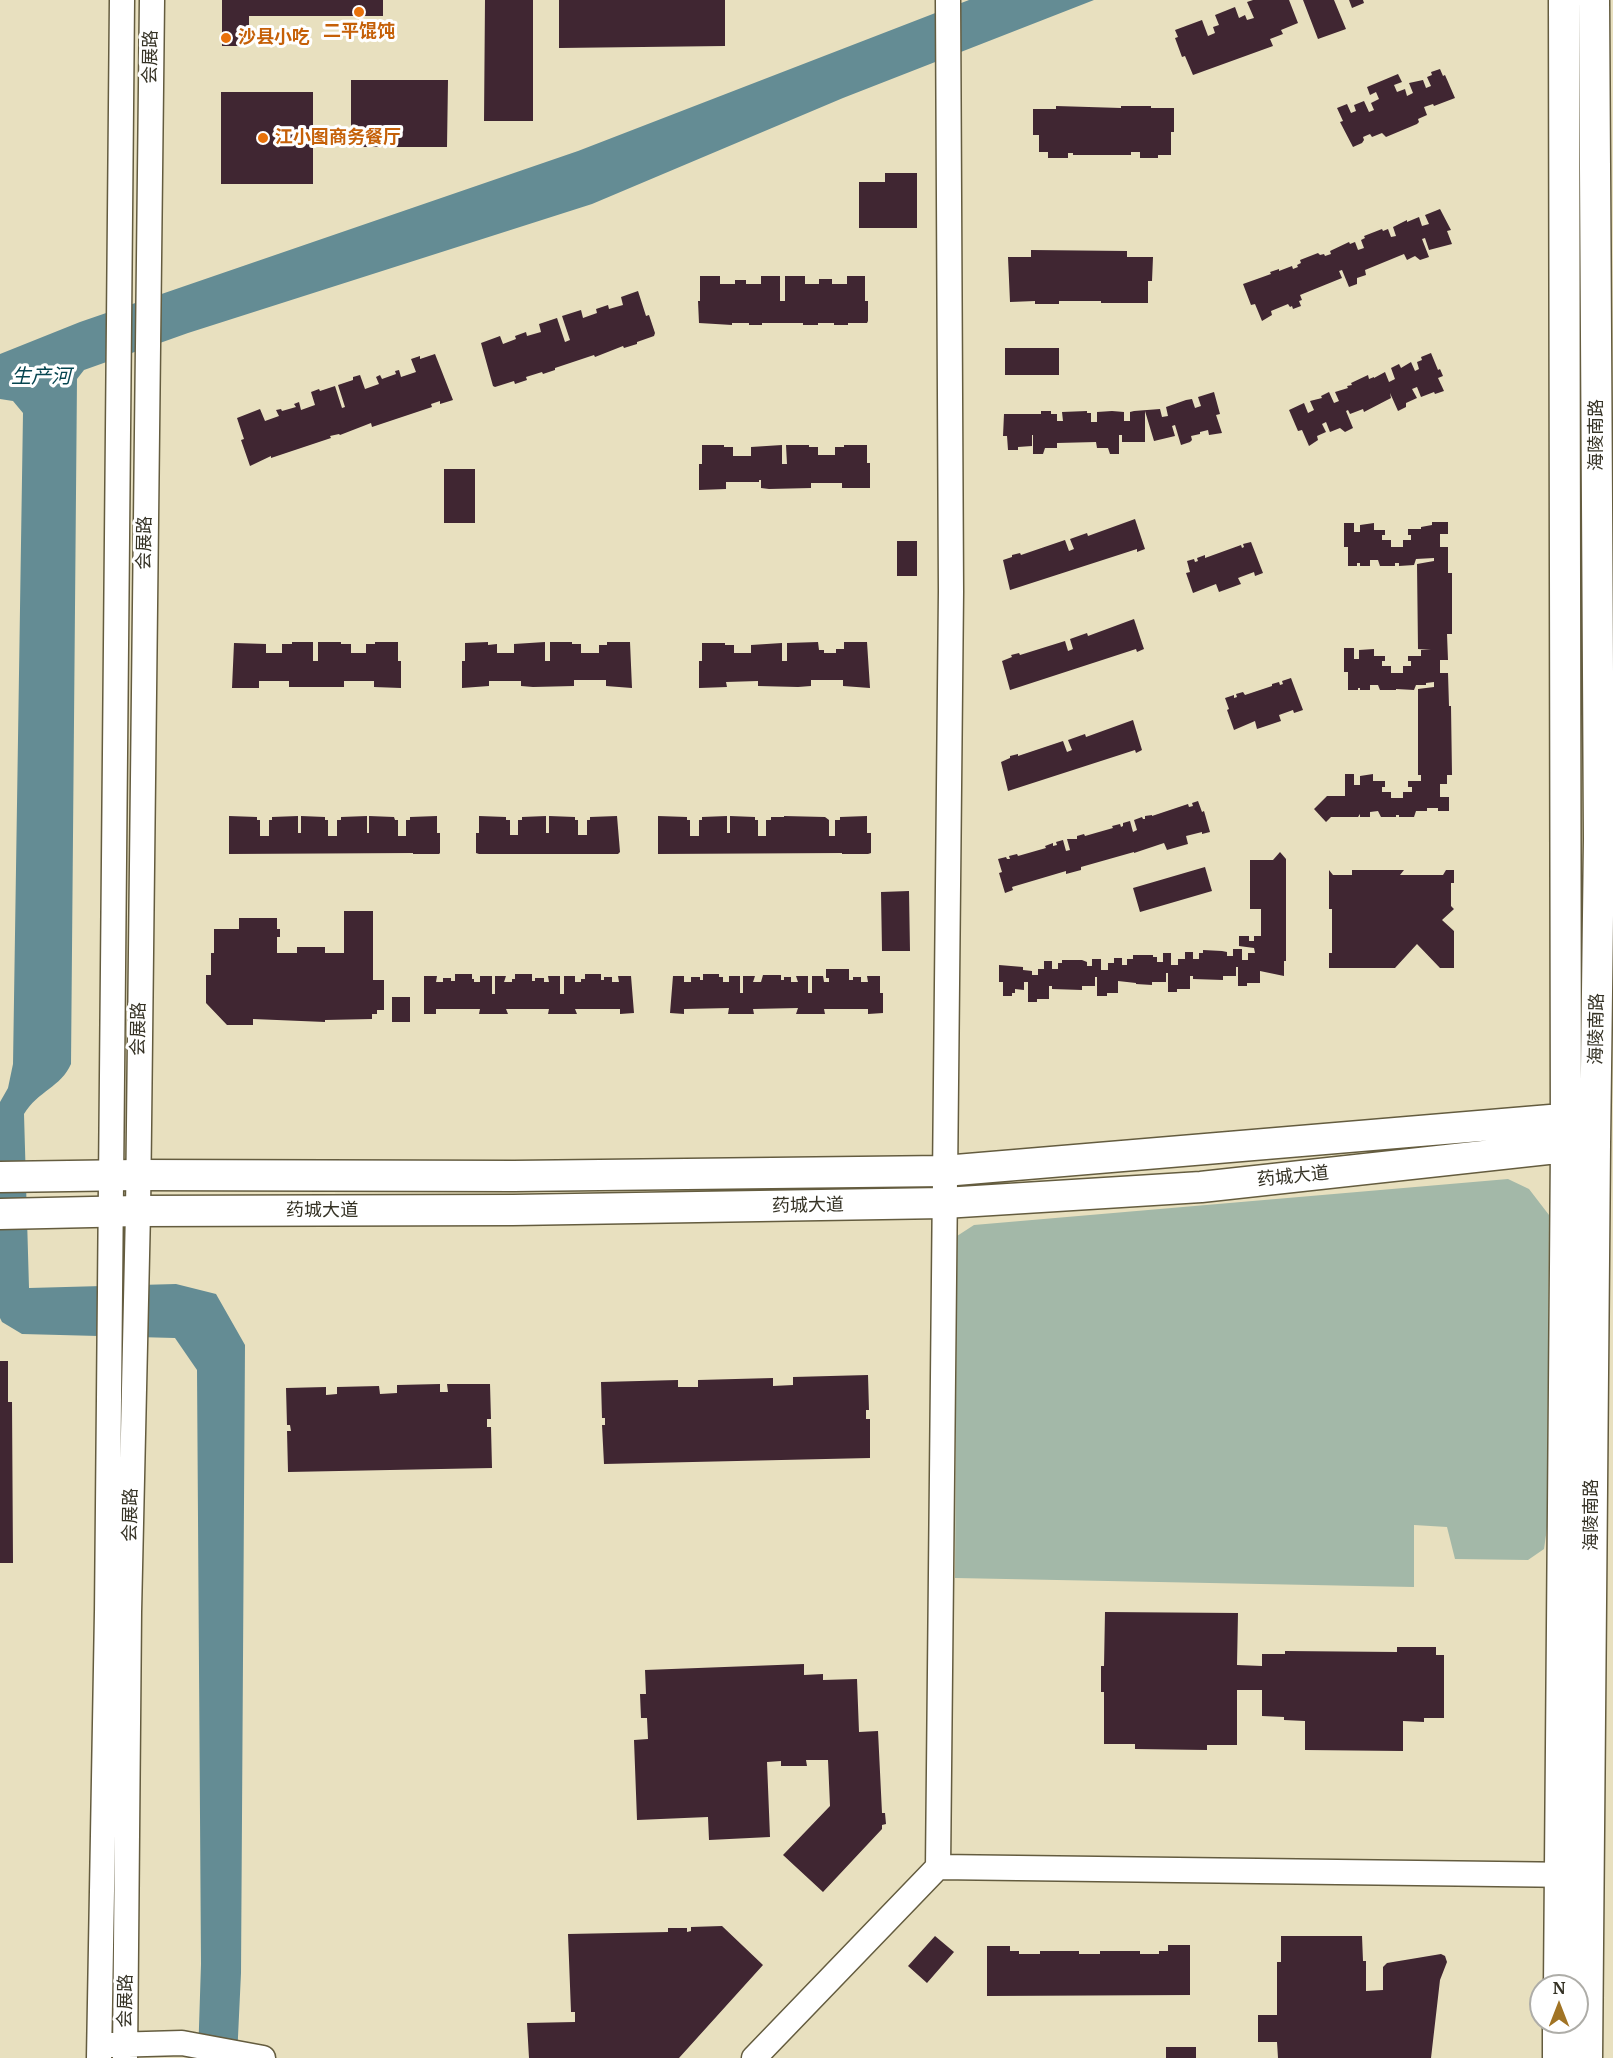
<!DOCTYPE html>
<meta charset="utf-8">
<style>
body{margin:0}
#map{position:relative;width:1613px;height:2058px;overflow:hidden;background:#e8e0bf;font-family:Merriweather,serif}
canvas{display:block}
.north{position:absolute;left:1529px;top:1974px;width:60px;height:60px;box-sizing:border-box;background:#fff;border:2px solid #aeada8;border-radius:50%;rotate:0deg;font-size:16px;font-weight:700;line-height:24px;text-align:center;color:#353225}
.north::after{content:'';display:block;margin:auto;width:21px;height:27px;background:#a17425;clip-path:polygon(50% 0,100% 100%,50% 72%,0 100%)}
</style>
<div id="map">
<canvas width="1613" height="2058"></canvas>
<div class="north">N</div>
</div>
<script>
const context = document.querySelector('canvas').getContext('2d');
context.lineJoin = 'round';
function fill(path, color) {
  context.fillStyle = color;
  context.fill(path, 'evenodd');
}
function trace(path, color, width, dash) {
  context.strokeStyle = color;
  context.lineWidth = width;
  context.lineCap = dash ? 'butt' : 'round';
  context.setLineDash(dash || []);
  context.stroke(path);
}
function label(font, color, halo, rows, align = 'center') {
  context.font = font + ' Merriweather,"Noto Sans SC",serif';
  context.lineWidth = 6;
  context.setLineDash([]);
  context.textBaseline = 'middle';
  context.strokeStyle = halo;
  context.fillStyle = color;
  for (const [text, x, y, turn = 0] of rows) {
    context.save();
    context.translate(x, y);
    context.rotate((+turn || 0) * Math.PI / 180);
    context.textAlign = isNaN(turn) ? turn : align;
    if (halo) context.strokeText(text, 0, 0);
    context.fillText(text, 0, 0);
    context.restore();
  }
}
fill(new Path2D(`
 M1508 1179 1529 1189 1549 1215 1547 1528 1544 1549 1528 1560 1455 1559 1447 1527 1414 1525V1587L955 1578 957 1236 974 1225Z`), '#a3b8a8');
fill(new Path2D(`
 M969 0H1094L843 98 592 204 188 333 84 370 77 379 71 1064C61 1087 38 1091 24 1114L29 1288 176 1284 216 1294 245 1345 241 1973 237 2058H198L201 1964 197 1370 175 1338 22 1334 2 1322 0 1318V1102L8 1088 13 1064 23 413 13 401 0 399V354L80 322 578 151Z`), '#648c94');
fill(new Path2D(`
 M222 0H383V16H249V46H222Z
 M485 0H533V121H484Z
 M559 0H725V46L559 48Z
 M1253 0H1289L1298 23 1281 30 1283 34 1270 39 1273 46 1193 75 1185 56 1182 57 1175 38 1178 37 1175 30 1202 20 1208 36 1215 33 1213 27 1219 25 1215 15 1235 7 1239 18 1245 15 1247 20 1254 18 1247 2Z
 M1303 0H1334L1346 29 1318 39Z
 M1349 0H1363L1364 3 1352 8Z
 M1440 69 1443 76 1445 75 1455 98 1434 106 1433 104 1424 107 1427 115 1418 119 1419 122 1417 124 1386 137 1382 133 1372 137 1370 134 1363 137 1364 140 1362 143 1353 147 1340 122 1343 121 1337 108 1347 104 1351 113 1356 111 1354 105 1364 101 1369 112 1374 110 1371 103 1379 99 1376 92 1370 95 1367 87 1398 74 1402 82 1394 85 1397 92 1405 89 1407 96 1413 93 1409 83 1423 80 1426 88 1431 86 1427 77 1432 75 1431 72Z
 M351 80H448L447 147H351Z
 M221 92H313V184H221Z
 M1056 106 1121 108V106H1151V108H1174V132H1171V155H1158V158H1140V152H1131V155H1073V153H1068V158H1048V152H1039V135H1033V109H1056Z
 M885 173H917V228H859V182H885Z
 M1440 209 1451 230 1447 231 1452 244 1429 250 1425 238 1422 239 1429 257 1420 260 1415 256 1407 260 1404 254 1365 270 1366 275 1357 278V284L1349 287 1342 270 1339 271 1342 278 1300 295 1302 300 1299 301 1301 306 1293 309 1292 306 1290 307 1288 304 1271 311 1272 315 1262 321 1255 304 1251 305 1243 284 1271 274 1270 272 1279 269V271L1292 266 1293 269 1298 267 1297 265 1301 263 1300 260 1318 253 1320 255 1324 254 1325 256 1331 254 1330 251 1349 242 1350 244 1355 242 1358 250 1364 248 1361 240 1365 238 1364 236 1382 229 1383 231 1388 229 1391 237 1396 236 1393 227 1407 220V222L1419 217 1422 226 1429 224 1425 215Z
 M1031 250 1127 251V257H1153L1152 281H1148V303H1101V301H1059V304H1035V301L1010 302 1008 257H1031Z
 M700 276H720V284H735V280H746V284H761V276H780V301H785V276H805V284H819V279H832V284H847V276H865V301H868V321L867 323H848V325H834V323H818V325H803V323H762V325H749V323H732V325L699 323 698 301H700Z
 M638 291 646 316 649 315 655 333 654 336 637 342V344L624 348 623 346 595 357 594 355 555 368V370L543 374 542 372 526 377 527 380 515 384 514 381 495 387 493 386 481 343 500 336 503 344 516 339 515 336 526 332 527 336 541 332 539 324 557 318 565 342 570 340 562 316 581 310 583 318 597 313 596 309 608 305 609 309 623 305 621 297Z
 M1005 348H1059V375H1005Z
 M1431 353 1438 370 1440 369 1443 376 1438 378 1444 391 1435 394 1434 392 1421 397 1417 387 1412 389 1417 398 1406 403V407L1398 411 1390 393 1391 398 1364 412 1363 409 1350 414 1348 410 1346 411 1353 428 1345 432 1340 428 1330 432 1326 422 1322 424 1326 432 1317 436 1318 440 1309 446 1302 430 1298 431 1289 410 1304 403 1308 413 1314 410 1310 401 1322 398 1321 396 1329 392 1334 403 1339 401 1335 392 1348 388 1347 386 1352 385 1351 383 1368 375 1369 379 1374 377V378L1385 372 1389 382 1395 379 1391 368 1399 364 1401 368 1411 362 1415 371 1419 369 1417 362 1422 360 1421 357Z
 M435 354 453 400 440 404V401L431 404 432 407 372 427 371 423 340 435 339 434 330 436 331 438 271 458V456L250 466 241 440 244 439 237 418 260 409 265 421 279 416 276 410 281 409 282 411 296 407 294 404 299 402 301 410 315 405 311 392 319 389 320 391 335 386 342 408 345 407 338 385 353 380V377L360 375 365 389 379 384 376 377 380 375 382 379 396 374 395 371 399 370 401 377 416 372 411 359 420 356V359Z
 M1214 392 1220 414 1216 415 1222 433 1209 435 1208 430 1200 432V434L1191 436 1192 440 1190 442 1181 445 1175 425 1172 426 1175 436 1154 441 1145 411V442H1122V435H1119V454H1110L1108 448H1097L1096 442 1057 443V448H1045L1043 454H1033V435H1032V446L1018 447V450H1008L1007 436H1003L1004 414H1041V411H1051V414H1057V421H1063L1062 412 1087 411V413H1091V422H1097V412L1112 411 1124 412V421H1130V412L1134 411 1160 409 1162 417 1168 416 1166 407 1186 400 1192 399 1195 408 1201 406 1198 397Z
 M702 445H724V447H733V456H751V447L782 445V464H787L786 445H809V447H818V455H835V447H844V445H867V463H870V488H842V483H811V488L769 489 761 488V480H759V482H726V489L699 490V464H702Z
 M444 469H475V523H444Z
 M1135 519 1145 549 1137 552V549L1010 590 1003 560 1012 557V555L1020 553 1021 555 1065 540 1069 551 1074 549 1070 539 1087 533 1088 536Z
 M1432 522H1448V534H1440V547H1448V573H1452V634H1447L1448 660H1440V673H1448L1449 706H1451L1452 775H1447V784H1440V797H1449V811H1438V808H1427V811H1416L1414 817H1399V815H1396V817H1381L1378 811 1370 812V817H1360V814L1358 817H1331L1326 822 1314 809 1327 796H1345V774H1354V785H1360V776L1373 774V781H1385V787H1382V792H1391V798H1403V792H1412V787H1408V781H1421V775H1418V689L1434 687V682L1426 683V685H1416L1414 690 1396 689V690H1380L1378 685H1370V690H1360V688H1358V690H1348V672H1344V648H1354V659H1359V650L1374 649V656H1385V661H1382V666H1391V673H1403V666H1411V661H1408V656H1421V650H1431L1418 649 1417 564 1434 561V558L1416 559 1414 565 1399 566V563H1395V566H1380L1378 560H1370V566H1360V563H1357V566H1348V547H1344V523H1354V532H1360V525L1374 523V530H1385V535H1382V540H1391V547H1403V540H1411V535H1408V529H1421V527L1432 525Z
 M897 541H917V576H897Z
 M1251 542 1263 573 1255 576 1254 572 1238 578 1241 584 1219 592 1216 584 1193 593 1186 573 1190 572 1187 561 1194 559 1195 562 1198 561 1197 558 1205 555V558L1241 545 1242 548 1244 547 1243 544Z
 M1134 619 1144 649 1137 652 1136 649 1010 690 1002 661 1012 657 1011 655 1019 653 1020 655 1065 641 1068 651 1073 649 1070 639 1087 633 1088 636Z
 M292 642H313V661H318V642H341V644H351V653H366V644H375V642H398V661H401V688L374 687V681H344V687H289V681H259V688H232L234 643 266 644V653H282V644H292Z
 M488 642V645L497 644V653H514V644L545 642V661H550V642H572V644H581V653H599V645H607V642H630L632 688 606 686V680H574V686L533 687 521 686V681H489V686L462 688V661H465V643Z
 M818 642 819 650H824V653H836V649H844V642H867L870 688 843 686V680H811V686L798 687 758 686V681L726 682 727 687 699 688V661H702V643H725V645H734V653H751V645L782 643V661H787V643Z
 M1291 678 1303 710 1294 713 1293 710 1279 715 1281 721 1257 729 1255 721 1234 730 1227 710 1229 709 1225 698 1234 695V698L1237 697 1236 694 1243 692 1245 695 1272 686V684L1279 682 1280 685 1283 684 1282 681Z
 M1133 720 1142 750 1136 753 1135 750 1008 791 1001 762 1010 758V756L1018 754V756L1063 741 1067 752 1072 750 1068 740 1085 734 1086 737Z
 M1198 801 1202 812 1204 811 1210 832 1202 834V832L1186 836 1188 844 1167 850 1164 843 1134 853V852L1081 867V870L1066 874V871L1012 887 1013 890 1005 893 999 873 1002 872 998 859 1006 857 1007 859H1010L1009 856 1017 854 1018 856 1046 848 1045 846 1053 843V846L1057 845 1056 842 1063 840 1066 851 1070 850 1067 839H1077V836L1084 834 1085 836 1113 828 1112 826 1120 824 1121 827 1123 826V823L1130 821 1133 832 1137 830 1134 820 1142 817 1143 819H1145V816L1152 815V816L1188 804 1189 807 1193 806 1192 803Z
 M229 816 257 817V820H260V836H269V820H272V817L298 816V833H301V816L325 817V820H328V836H337V820H341V817L367 816V833H369V816L394 817 395 820H398V836H406V820H410V817L437 816V833H440V853L439 854H413V853L229 854Z
 M479 816 506 817V820H510V835H518V820H522V817L546 816V833H549V816L575 817V820H578V835H587V820H590V817L617 816 620 852 618 854H479L476 853V833H479Z
 M658 816 687 817V820H690V836H699V820H702V817L727 816V833H730V816L755 817V820H758V836H766V820H771V817H784V816L825 817 829 820V836H835V820H840V817L867 816V833H871V853L868 854H842V853L658 854Z
 M1280 852 1286 859V961H1284V976L1260 971V983H1247V986H1238V967H1236V976H1223V980L1193 979V976H1190V989H1177V992H1168V973H1166V982H1152V985L1136 984V983L1118 981V993H1107V996H1097V977H1095V986H1082V990L1052 989V986H1049V999H1037V1002H1028V982H1024V990L1015 989V993H1012V996H1003V982H999V965L1023 967V970L1032 971V975H1038V969H1044V961H1052V969H1058V963H1062V960H1082L1087 962V966H1092V959H1101V970H1108V963H1114V958H1122V965H1127V959H1133V955H1153V957H1157V962H1163V953H1171V965H1178V959H1185V952H1193V959H1199V953H1203V950L1222 951 1227 952V956H1233V949H1242V960H1248V953H1255L1254 948 1239 946V936H1249V941H1254V936H1261V909H1250V860H1273Z
 M1205 867 1212 891 1140 912 1133 888Z
 M1329 870 1333 875H1352V870H1404L1400 875H1443L1446 870H1454V883H1451V906L1454 909 1442 920 1454 931V968H1440L1417 944 1395 968H1329V953H1332V909H1329Z
 M909 891 910 951H882L881 892Z
 M344 911H373V980H384V1010H377V1014H372V1019L325 1020V1022L253 1019V1025H227L206 1003V975H211V953H214V929H239V918H277V929H280V937H277V953H297V947H325V953H344Z
 M826 969H849V980H853V977H861V982H868L867 976H880V993H883V1013L868 1014V1009H824L825 1014H796L798 1008 753 1009 754 1014H728L729 1008 684 1009V1014L670 1013 673 976H684V982H691V977H700V980H703V974H719V977H723V982H729V976H740V993H743V976H755L753 982H761L763 975H781V980H784V977H791V982H798L796 976H808V993H812V976H823L824 982H829V978H826Z
 M455 974H472V979H474V982H480V976H492V994H495V976H506L504 982H512V979H515V974H532V981H535V978H544V982H549L548 976H560V994H564V976H575V982H581V979H585V974H601V980H604V977H612V982H619L618 976H631L634 1013 620 1014V1009H575L577 1014H548L549 1009H506L508 1014H479L480 1009H436V1014H424V976H437L436 982H443V978H451V981H455Z
 M392 997H410V1022H392Z
 M0 1361H8V1402H12L13 1563H0Z
 M868 1375 869 1410H866V1419H870V1458L604 1464 602 1425H605V1418H602L601 1382 678 1380V1387H698V1380L773 1378V1386L793 1385V1377Z
 M440 1384V1392H448L447 1384H490L491 1419H487V1427H491L492 1468 288 1472 287 1431H291L290 1425H287L286 1388 326 1387V1395L337 1394V1387L379 1386 380 1394 397 1393V1385Z
 M1105 1612 1238 1613 1237 1665 1262 1666V1654H1285V1651L1397 1652V1647H1436V1655H1444V1718H1424V1722L1403 1721V1751L1305 1750V1721L1284 1720V1717L1262 1716V1690H1237V1745H1207V1750L1135 1749V1744H1104V1692H1101V1666H1104Z
 M804 1664V1675L823 1674V1680L857 1679 859 1732 878 1731 882 1813H885L886 1824 882 1825V1829L823 1892 783 1855 830 1806 828 1760H806L807 1766H781V1761L767 1762 770 1837 709 1840 708 1817 637 1820 634 1740 648 1739 647 1718H641L640 1694H646L645 1670Z
 M722 1926 763 1965 679 2058H529L527 2023 575 2022V2012H571L568 1934 668 1932V1928H687V1932L691 1931V1927Z
 M935 1936 954 1952 927 1983 908 1966Z
 M1281 1936H1362L1363 1961H1366V1991L1383 1990V1967L1387 1963 1441 1954 1445 1956 1447 1962 1440 1980 1431 2058H1278L1277 2042H1258V2015H1277V1962H1281Z
 M1168 1945H1190V1995L987 1996V1946H1010V1951H1019V1954H1040V1951H1079V1954H1100V1951H1140V1954H1159V1951H1168Z
 M1166 2047H1196V2058H1166Z`), '#402632');
const minor = new Path2D(`
 M948 0 951 591 938 1867 1577 1875
 M111 2045 182 2043 263 2058
 M99 2058 107 1612 122 0
 M125 2058 129 1612 138 1211 152 0
 M754 2058 938 1867`);
const major = new Path2D(`
 M0 1177 137 1175 514 1176 944 1171 1586 1117
 M0 1214 138 1211 513 1210 944 1203 1201 1187 1584 1145
 M1559 1986 1566 1147 1564 0
 M1558 2058V2022
 M1587 2058 1595 1145 1599 839 1594 0`);
trace(minor, '#645c3f', 27);
trace(major, '#645c3f', 33);
trace(minor, '#fff', 24);
trace(major, '#fff', 30);
for (const [x, y, r, color] of [
 [359,12,6,"#e8710a"],
 [226,38,6,"#e8710a"],
 [263,138,6,"#e8710a"]
]) {
  const dot = new Path2D();
  dot.arc(x, y, r, 0, 2 * Math.PI);
  context.fillStyle = color;
  context.fill(dot);
  trace(dot, '#fff', 2);
}
label('bold 18px', '#c56008', '#fff', [
 ["二平馄饨",359,32,"center"],
 ["沙县小吃",238,38],
 ["江小图商务餐厅",275,138]
], 'left');
label('18px', '#353225', '#fff', [
 ["会展路",151,57,-89],
 ["海陵南路",1597,435,-90],
 ["会展路",145,543,-89],
 ["会展路",139,1029,-89],
 ["海陵南路",1597,1029,-89],
 ["药城大道",1293,1177,-6],
 ["药城大道",808,1206,-1],
 ["药城大道",322,1211],
 ["会展路",131,1515,-89],
 ["海陵南路",1592,1515,-90],
 ["会展路",126,2001,-89]
]);
label('italic 20px', '#064550', '#fff', [
 ["生产河",41,377]
]);
</script>
